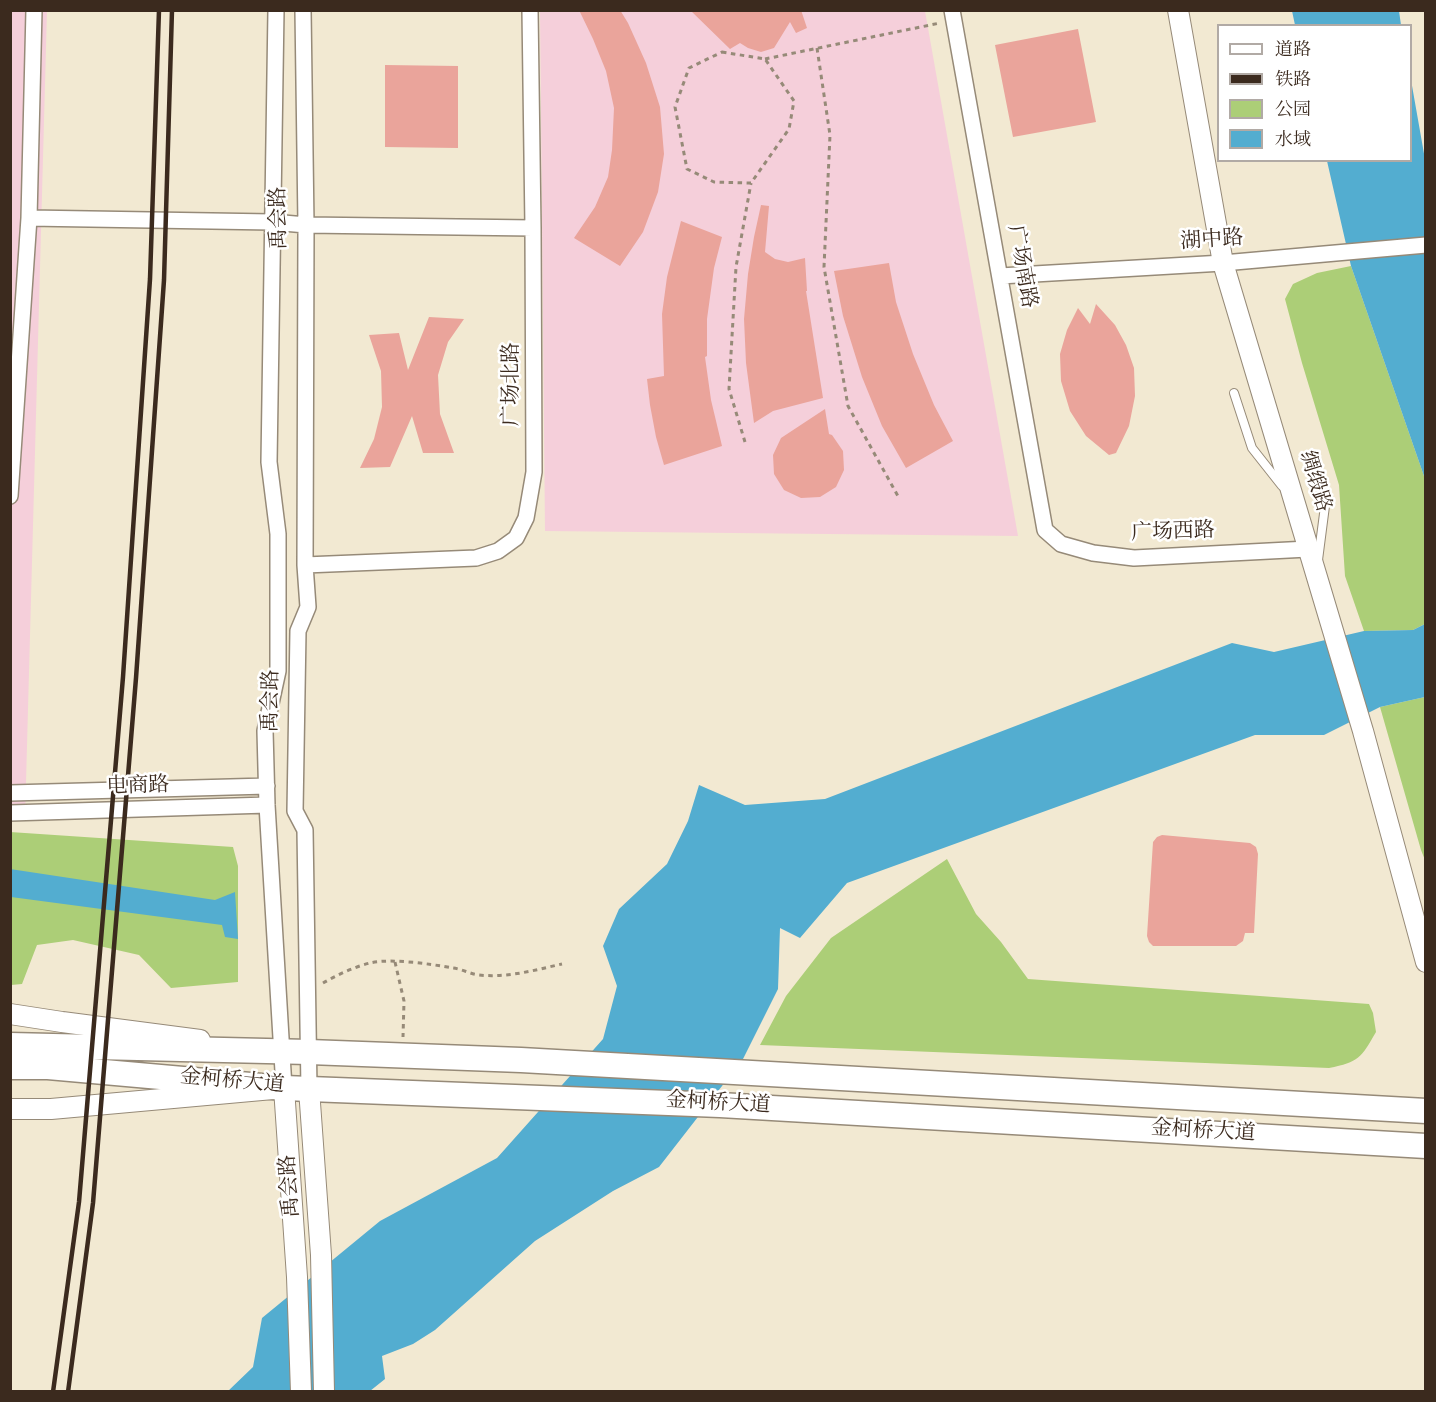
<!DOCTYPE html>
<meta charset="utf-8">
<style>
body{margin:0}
#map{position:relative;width:1436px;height:1402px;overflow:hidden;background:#f2e9d2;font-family:"Sorts Mill Goudy","Noto Serif SC",serif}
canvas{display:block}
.frame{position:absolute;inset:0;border:12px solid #3b2a1e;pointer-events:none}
.legend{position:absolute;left:1217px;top:24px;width:195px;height:138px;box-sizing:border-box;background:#fff;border:2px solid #b1aaa5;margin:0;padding:8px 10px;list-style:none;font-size:18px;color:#3b2a1e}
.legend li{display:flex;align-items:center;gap:12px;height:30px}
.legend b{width:30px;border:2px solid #b1aaa5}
</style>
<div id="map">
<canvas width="1436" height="1402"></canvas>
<div class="frame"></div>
<ul class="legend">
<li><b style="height:8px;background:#fff"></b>道路</li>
<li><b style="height:8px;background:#3b2a1e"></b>铁路</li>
<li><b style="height:16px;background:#acce77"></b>公园</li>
<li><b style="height:16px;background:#53add0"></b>水域</li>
</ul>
</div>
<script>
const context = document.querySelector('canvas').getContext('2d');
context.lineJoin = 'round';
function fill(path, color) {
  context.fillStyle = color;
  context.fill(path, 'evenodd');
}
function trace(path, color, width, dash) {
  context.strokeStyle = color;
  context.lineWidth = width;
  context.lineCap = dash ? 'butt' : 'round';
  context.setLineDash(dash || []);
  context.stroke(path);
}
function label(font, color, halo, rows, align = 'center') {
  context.font = font + ' "Sorts Mill Goudy","Noto Serif SC",serif';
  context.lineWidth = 5;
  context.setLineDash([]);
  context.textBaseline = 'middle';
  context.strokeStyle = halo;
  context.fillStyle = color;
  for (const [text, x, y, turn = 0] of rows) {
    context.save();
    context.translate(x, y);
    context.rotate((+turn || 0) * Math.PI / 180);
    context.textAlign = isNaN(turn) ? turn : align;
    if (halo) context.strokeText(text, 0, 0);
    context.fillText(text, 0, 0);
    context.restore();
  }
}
fill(new Path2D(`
 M10 11H47L25 819 10 818Z
 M540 11H925L1018 536 545 531Z`), '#f5cfda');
fill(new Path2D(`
 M1351 266 1425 479V624L1413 630 1364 631 1345 576 1339 485 1302 363 1285 299 1293 284 1317 273Z
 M1425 697V860L1421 850 1380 707Z
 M10 832 233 847 238 866V982L171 988 139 955 73 940 37 945 22 984 11 985Z
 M947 859 976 914 1001 942 1028 979 1369 1004 1373 1013 1376 1032C1361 1058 1359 1062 1329 1068L760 1045 786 996 831 938Z`), '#acce77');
fill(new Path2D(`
 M1292 11H1399L1401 25H1295Z
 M1411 80 1426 165 1425 479 1351 266 1327 161 1410 160Z
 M1425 624V697L1380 707 1324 735H1255L847 883 800 938 780 928 778 989 743 1059 659 1167 613 1191 535 1241 435 1330 413 1344 382 1356 385 1379 370 1391 227 1392 253 1367 262 1318 380 1221 497 1158 603 1039 617 986 603 946 619 909 667 864 688 821 699 785 745 805 825 799 1232 643 1274 652 1364 631 1413 630Z
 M10 869 215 900 235 892 238 939 225 937 222 925 11 897Z`), '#53add0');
fill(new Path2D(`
 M579 10H620L628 23 646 63 660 107 664 154 658 192 643 232 620 266 574 238 595 207 608 177 612 150 614 108 606 71 593 39Z
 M690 10H801L807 28 796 33 790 22 774 48 761 52 748 48 740 43 730 49Z
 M1078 29 1096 122 1013 137 995 45Z
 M385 65 458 66V148L385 147Z
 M761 205 769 206 765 252 775 259 788 262 805 258 807 291H806L823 398 773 411 754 423 746 363 744 319 748 274 754 237Z
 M681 221 722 237 714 268 707 319V356L705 357 711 400 722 446 664 465 656 437 650 405 647 379 664 376 662 314 667 277Z
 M889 263 896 302 913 354 934 405 953 441 906 468 882 426 862 377 843 316 834 271Z
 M1096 304 1115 325 1126 345 1134 368 1135 396 1129 426 1116 453 1109 455 1086 436 1070 411 1061 381 1060 354 1067 330 1078 308 1090 324Z
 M429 317 464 319 448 342 438 375 440 414 454 453H423L412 416 390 467 360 468 374 439 382 407 381 371 369 335 399 333 408 370Z
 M825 409 829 434 832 435 843 451 844 470 836 487 820 497 801 498 784 490 774 474 773 455 781 438Z
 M1162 835 1250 843 1256 847 1258 854 1254 933H1245L1243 941 1236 946H1153L1149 942 1147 936 1153 842 1157 837Z`), '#eaa49b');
const service = new Path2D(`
 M1234 393 1252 448 1282 486
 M1311 455 1325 506 1318 560`);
const minor = new Path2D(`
 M276 10 269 462 278 534V671L265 731 267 805 284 1088
 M303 10 306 225 305 565 308 607 298 631 295 811 305 830 309 1089
 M952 10 1045 530 1061 544 1093 553 1134 558 1308 549
 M29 218 272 222 306 225 533 228
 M1000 276 1223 263 1426 245
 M10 496 29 218 34 10
 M305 565 476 558 498 551 516 538 526 518 534 472 533 228 530 10
 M10 793 267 786
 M10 813 267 805`);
const tertiary = new Path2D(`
 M1178 10 1223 263 1363 731 1426 962
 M10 1014 62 1022 200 1040
 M309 1089 321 1255 324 1392
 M10 1109H51L284 1088 297 1277 301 1392`);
const primary = new Path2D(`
 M10 1045 309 1052 521 1060 1426 1111
 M10 1067H48L284 1088 720 1105 1426 1146`);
trace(service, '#968a78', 10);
trace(minor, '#968a78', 18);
trace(tertiary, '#968a78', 22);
trace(primary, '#968a78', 27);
trace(new Path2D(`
 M817 48 830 135 824 267 848 406 899 498
 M722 52 765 59 794 101 789 129 751 183 714 182 687 169 675 107 689 68Z
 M765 59 940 23
 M745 442 729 389 736 267 751 183
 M395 962 404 1001 403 1037
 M323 983C337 975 354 967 370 963 390 958 431 964 453 968 462 969 470 974 479 975 508 978 535 970 562 964`), '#968a78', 3, [4.5, 4.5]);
trace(service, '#fff', 8);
trace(minor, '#fff', 15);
trace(tertiary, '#fff', 20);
trace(primary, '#fff', 24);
trace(new Path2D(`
 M53 1392 79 1202 123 677 150 279 159 10
 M68 1392 93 1203 136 678 164 280 172 10`), '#3b2a1e', 4.5);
label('21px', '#3b2a1e', '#fff', [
 ["禹会路",281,218,-91],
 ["湖中路",1212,242,-4],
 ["广场南路",1020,267,80],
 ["广场北路",513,384,-90],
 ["绸缎路",1313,482,73],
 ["广场西路",1173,534,-2],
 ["禹会路",273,701,-89],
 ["电商路",138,788,-2],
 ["金柯桥大道",232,1083,5],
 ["金柯桥大道",718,1105,3],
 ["金柯桥大道",1203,1133,3],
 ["禹会路",292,1186,-94]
]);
</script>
